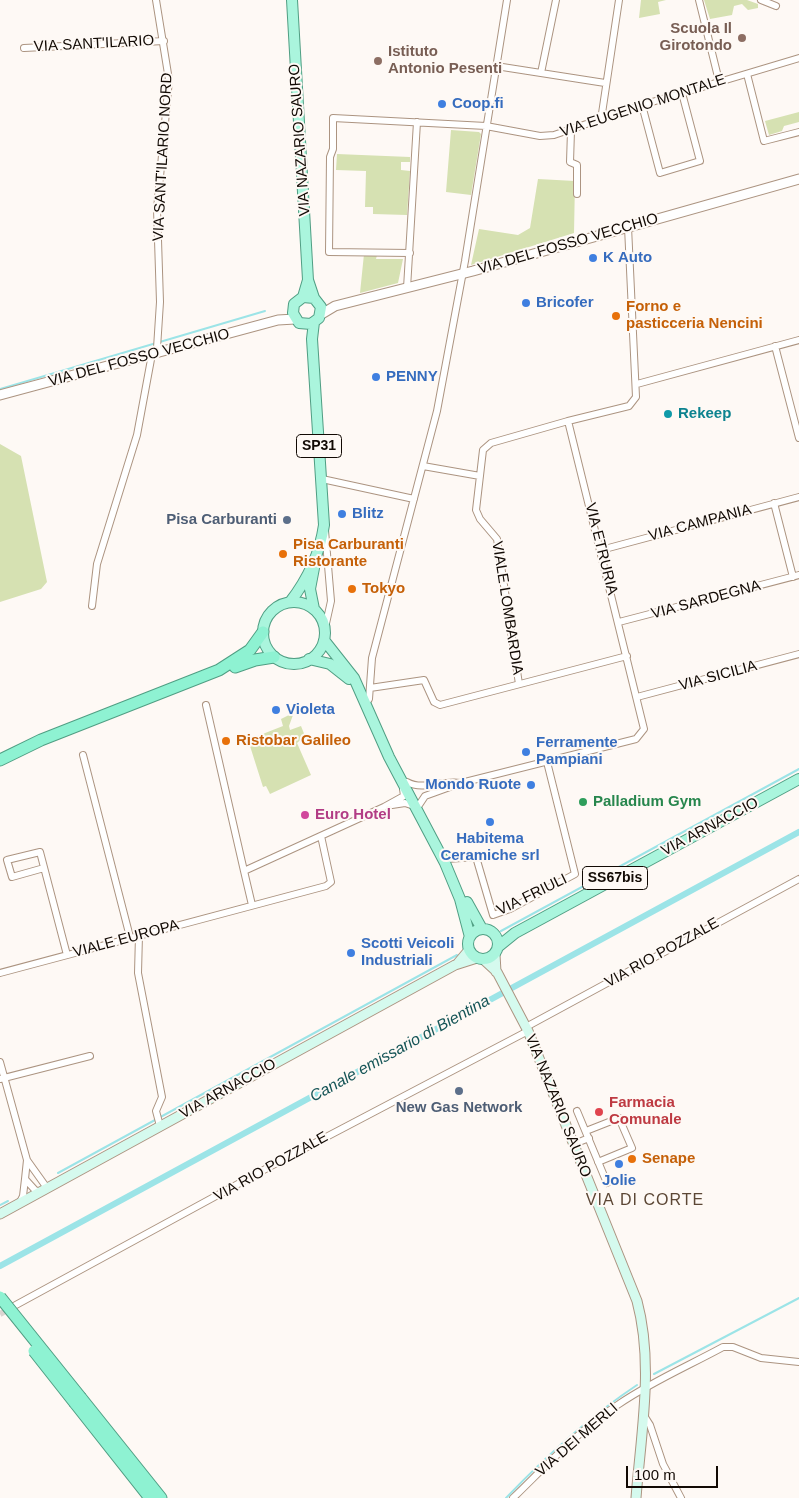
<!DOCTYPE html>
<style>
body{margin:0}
#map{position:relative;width:799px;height:1498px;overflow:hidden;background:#fef9f5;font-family:Helvetica,sans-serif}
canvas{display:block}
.scale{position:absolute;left:626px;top:1466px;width:92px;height:22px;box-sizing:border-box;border:2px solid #120a04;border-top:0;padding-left:6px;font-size:15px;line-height:18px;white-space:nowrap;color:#120a04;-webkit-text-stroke:4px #fef9f5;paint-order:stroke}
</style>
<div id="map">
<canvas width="799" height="1498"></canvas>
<div class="scale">100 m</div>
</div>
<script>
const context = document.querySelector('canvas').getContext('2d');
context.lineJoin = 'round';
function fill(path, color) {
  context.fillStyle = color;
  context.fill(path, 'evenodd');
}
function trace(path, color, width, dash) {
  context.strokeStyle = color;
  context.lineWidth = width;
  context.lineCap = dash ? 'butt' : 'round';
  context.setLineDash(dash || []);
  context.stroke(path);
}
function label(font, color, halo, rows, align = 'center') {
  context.font = font + ' Helvetica,sans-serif';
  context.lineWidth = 4;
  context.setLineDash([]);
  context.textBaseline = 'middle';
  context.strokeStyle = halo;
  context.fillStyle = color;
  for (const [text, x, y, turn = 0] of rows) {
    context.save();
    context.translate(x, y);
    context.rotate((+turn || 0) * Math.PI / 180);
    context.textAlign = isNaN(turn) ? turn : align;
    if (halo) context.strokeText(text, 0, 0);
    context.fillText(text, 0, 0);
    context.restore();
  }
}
fill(new Path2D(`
 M641 0H666L658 2 660 14 639 18Z
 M704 0H747L758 4V8L748 10 742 4 734 6 732 15 710 19Z
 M799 112V122L784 126 782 131 769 135 765 121Z
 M451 130 479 132 481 134 471 195 446 192Z
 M337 154 410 157V162H401V170L410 171 407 215 373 214V207H365L366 171 336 170Z
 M538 179 575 181 574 233 471 265 479 229 518 235 530 228Z
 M364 254 377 255 376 259H403L398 283 360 293Z
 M0 444 21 456 47 582 41 589 0 602Z
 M289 706 293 715 289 726 290 730 301 726 305 736 297 743 311 775 270 794 266 786 263 787 250 746 255 737 283 726 281 719 289 715Z`), '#d6e1b2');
trace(new Path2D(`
 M0 389 265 311
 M501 931 799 769
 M58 1173 457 955
 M0 1205 8 1201
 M654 1374 799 1298
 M506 1498C546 1456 589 1417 637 1385`), '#9ce4e7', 2);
trace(new Path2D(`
 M0 1266 799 832`), '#9ce4e7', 6);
trace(new Path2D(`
 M0 1314 11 1308`), '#dbd5d1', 6, [6, 3]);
const minor = new Path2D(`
 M699 0 719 81
 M761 0 776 6
 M24 48 164 41
 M496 66 605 83
 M541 73 556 0
 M747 74 764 141 799 132
 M642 105 660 173 700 161 682 93
 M601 120 619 0
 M571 131 570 162 577 165V194
 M410 253 329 252 330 157 333 149V118L486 126 540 136 554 135 642 105 799 58
 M407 288 417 122
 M775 346 799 438
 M637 384 799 340
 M423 466 480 476
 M322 479 414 499
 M774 503 793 577
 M601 550 799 497
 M92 606 97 564 137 435 152 354 157 348 160 302 157 209 169 80 156 0
 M619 622 799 575
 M325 628 331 601 325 530
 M519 684 497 539 480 519 476 510 483 450 491 443 568 421
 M370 688 424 680 434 702 440 705 627 656
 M637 697 799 654
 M366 703 369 699 372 658 437 411 465 261 507 0
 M206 705 244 871
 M83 755 130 937
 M407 782C423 791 443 780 460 783
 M392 805 405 803 414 806
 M419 805 425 796 461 783 636 739 644 729 568 421 629 406 636 397 628 227
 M447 859 476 857 493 915 510 909 575 874 547 762
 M44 868 12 877 7 860 40 852 67 955
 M252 905 244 871 384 807 404 796 403 789
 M139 935 138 973 162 1097 156 1111 160 1126
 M0 973 326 886 331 882 321 836
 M526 1027 799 879
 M0 1062 27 1160 47 1188
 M0 1079 90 1056
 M577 1111 607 1183
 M586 1131 619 1118 632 1148 598 1162
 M574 1144 589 1138
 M27 1160 25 1179 35 1190 41 1192
 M20 1202 23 1196 25 1179
 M14 1306 271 1166 528 1031
 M643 1414 650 1425 663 1464 681 1498
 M513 1498C547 1465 579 1430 619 1404 651 1382 688 1366 723 1347H733L761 1358 799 1362`);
const tertiary = new Path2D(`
 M320 315 335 306 473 271 799 179
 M0 395 278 320 295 319`);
const secondary = new Path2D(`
 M495 954 496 972
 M484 960 497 972 528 1031 637 1301C654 1364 641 1433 636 1498
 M458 963 469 950
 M0 1214 455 965 477 958`);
const primary = new Path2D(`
 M292 0 308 280 314 298
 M303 297 314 298 321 307 319 318 311 324 299 323 293 313 294 304 303 297 308 280
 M290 602C307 580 320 553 324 525L312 339 314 322
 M263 633a31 31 0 1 1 62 0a31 31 0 1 1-62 0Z
 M314 609 310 589 314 568
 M324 640 354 678 389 757 445 863 460 899 470 937
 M309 659 330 664 349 679
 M467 902 482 929
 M468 944a15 15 0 1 1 30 0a15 15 0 1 1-30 0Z
 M499 946 515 933 799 779`);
const trunk = new Path2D(`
 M235 667 255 660 274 657
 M0 760 41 740 219 670 250 650 263 632
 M81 1398 161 1498
 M75 1403 150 1498`);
trace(minor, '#ac9481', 8);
trace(tertiary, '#ac9481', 11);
trace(secondary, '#ac9481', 11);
trace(primary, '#509e83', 12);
trace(trunk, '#509e83', 13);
trace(minor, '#fff', 6);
trace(tertiary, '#fff', 9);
trace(secondary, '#d5faee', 9);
trace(primary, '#aaf5dd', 10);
trace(trunk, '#8ef2d2', 11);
const trunkBridge = new Path2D(`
 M0 1297 81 1398
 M34 1351 75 1403`);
trace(trunkBridge, '#509e83', 13, []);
trace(trunkBridge, '#8ef2d2', 11);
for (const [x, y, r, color] of [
 [742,38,5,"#8d6e63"],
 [378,61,5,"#8d6e63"],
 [442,104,5,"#3f7fe0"],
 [593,258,5,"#3f7fe0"],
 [526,303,5,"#3f7fe0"],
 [616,316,5,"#e8710a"],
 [376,377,5,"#3f7fe0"],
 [668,414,5,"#0f9aa8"],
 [342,514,5,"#3f7fe0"],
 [287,520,5,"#5c6f8a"],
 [283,554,5,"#e8710a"],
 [352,589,5,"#e8710a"],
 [276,710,5,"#3f7fe0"],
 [226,741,5,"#e8710a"],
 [526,752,5,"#3f7fe0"],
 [531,785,5,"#3f7fe0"],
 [583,802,5,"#2e9e5b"],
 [305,815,5,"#d1479c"],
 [490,822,5,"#3f7fe0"],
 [351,953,5,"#3f7fe0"],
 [459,1091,5,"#5c6f8a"],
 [599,1112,5,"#e0444e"],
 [632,1159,5,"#e8710a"],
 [619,1164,5,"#3f7fe0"]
]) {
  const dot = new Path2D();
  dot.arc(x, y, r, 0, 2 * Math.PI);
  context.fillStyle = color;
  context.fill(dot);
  trace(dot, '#fef9f5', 2);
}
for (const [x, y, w] of [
 [319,446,45],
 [615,878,65]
]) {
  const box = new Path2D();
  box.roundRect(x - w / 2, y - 11.5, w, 23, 4);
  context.fillStyle = '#fef9f5';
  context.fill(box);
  trace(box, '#120a04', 1);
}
label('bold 14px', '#120a04', null, [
 ["SP31",319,446],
 ["SS67bis",615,878]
]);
label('bold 15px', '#785e54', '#fef9f5', [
 ["Scuola Il",732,29],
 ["Girotondo",732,46],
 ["Istituto",388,52,"left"],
 ["Antonio Pesenti",388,69,"left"]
], 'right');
label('15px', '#120a04', '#fef9f5', [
 ["VIA SANT'ILARIO",94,44,-3],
 ["VIA EUGENIO MONTALE",643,106,-18],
 ["VIA NAZARIO SAURO",300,140,-94],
 ["VIA SANT'ILARIO NORD",163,157,-87],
 ["VIA DEL FOSSO VECCHIO",568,244,-16],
 ["VIA DEL FOSSO VECCHIO",139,358,-15],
 ["VIA CAMPANIA",700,523,-15],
 ["VIA ETRURIA",601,549,76],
 ["VIA SARDEGNA",706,600,-15],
 ["VIALE LOMBARDIA",507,608,81],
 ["VIA SICILIA",718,676,-15],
 ["VIA ARNACCIO",710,827,-28],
 ["VIA FRIULI",532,895,-26],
 ["VIALE EUROPA",126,939,-15],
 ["VIA RIO POZZALE",662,953,-29],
 ["VIA ARNACCIO",228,1089,-29],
 ["VIA NAZARIO SAURO",558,1106,68],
 ["VIA RIO POZZALE",271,1167,-29],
 ["VIA DEI MERLI",577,1440,-41]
]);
label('bold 15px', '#366cbe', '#fef9f5', [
 ["Coop.fi",452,104],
 ["K Auto",603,258],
 ["Bricofer",536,303],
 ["PENNY",386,377],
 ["Blitz",352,514],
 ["Violeta",286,710],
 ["Ferramente",536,743],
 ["Pampiani",536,760],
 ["Mondo Ruote",521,785,"right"],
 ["Habitema",490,839,"center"],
 ["Ceramiche srl",490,856,"center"],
 ["Scotti Veicoli",361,944],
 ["Industriali",361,961],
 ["Jolie",619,1181,"center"]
], 'left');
label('bold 15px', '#c56008', '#fef9f5', [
 ["Forno e",626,307],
 ["pasticceria Nencini",626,324],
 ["Pisa Carburanti",293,545],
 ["Ristorante",293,562],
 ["Tokyo",362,589],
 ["Ristobar Galileo",236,741],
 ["Senape",642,1159]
], 'left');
label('bold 15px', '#0d838f', '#fef9f5', [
 ["Rekeep",678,414]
], 'left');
label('bold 15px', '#4e5e75', '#fef9f5', [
 ["Pisa Carburanti",277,520],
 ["New Gas Network",459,1108,"center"]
], 'right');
label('bold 15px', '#27864d', '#fef9f5', [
 ["Palladium Gym",593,802]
], 'left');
label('bold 15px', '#b23c85', '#fef9f5', [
 ["Euro Hotel",315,815]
], 'left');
label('bold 15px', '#be3a42', '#fef9f5', [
 ["Farmacia",609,1103],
 ["Comunale",609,1120]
], 'left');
label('italic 16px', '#165557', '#fef9f5', [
 ["Canale emissario di Bientina",400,1049,-29]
]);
context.letterSpacing = '1px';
label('16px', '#5c4735', '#fef9f5', [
 ["VIA DI CORTE",645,1201]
]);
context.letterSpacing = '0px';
</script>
